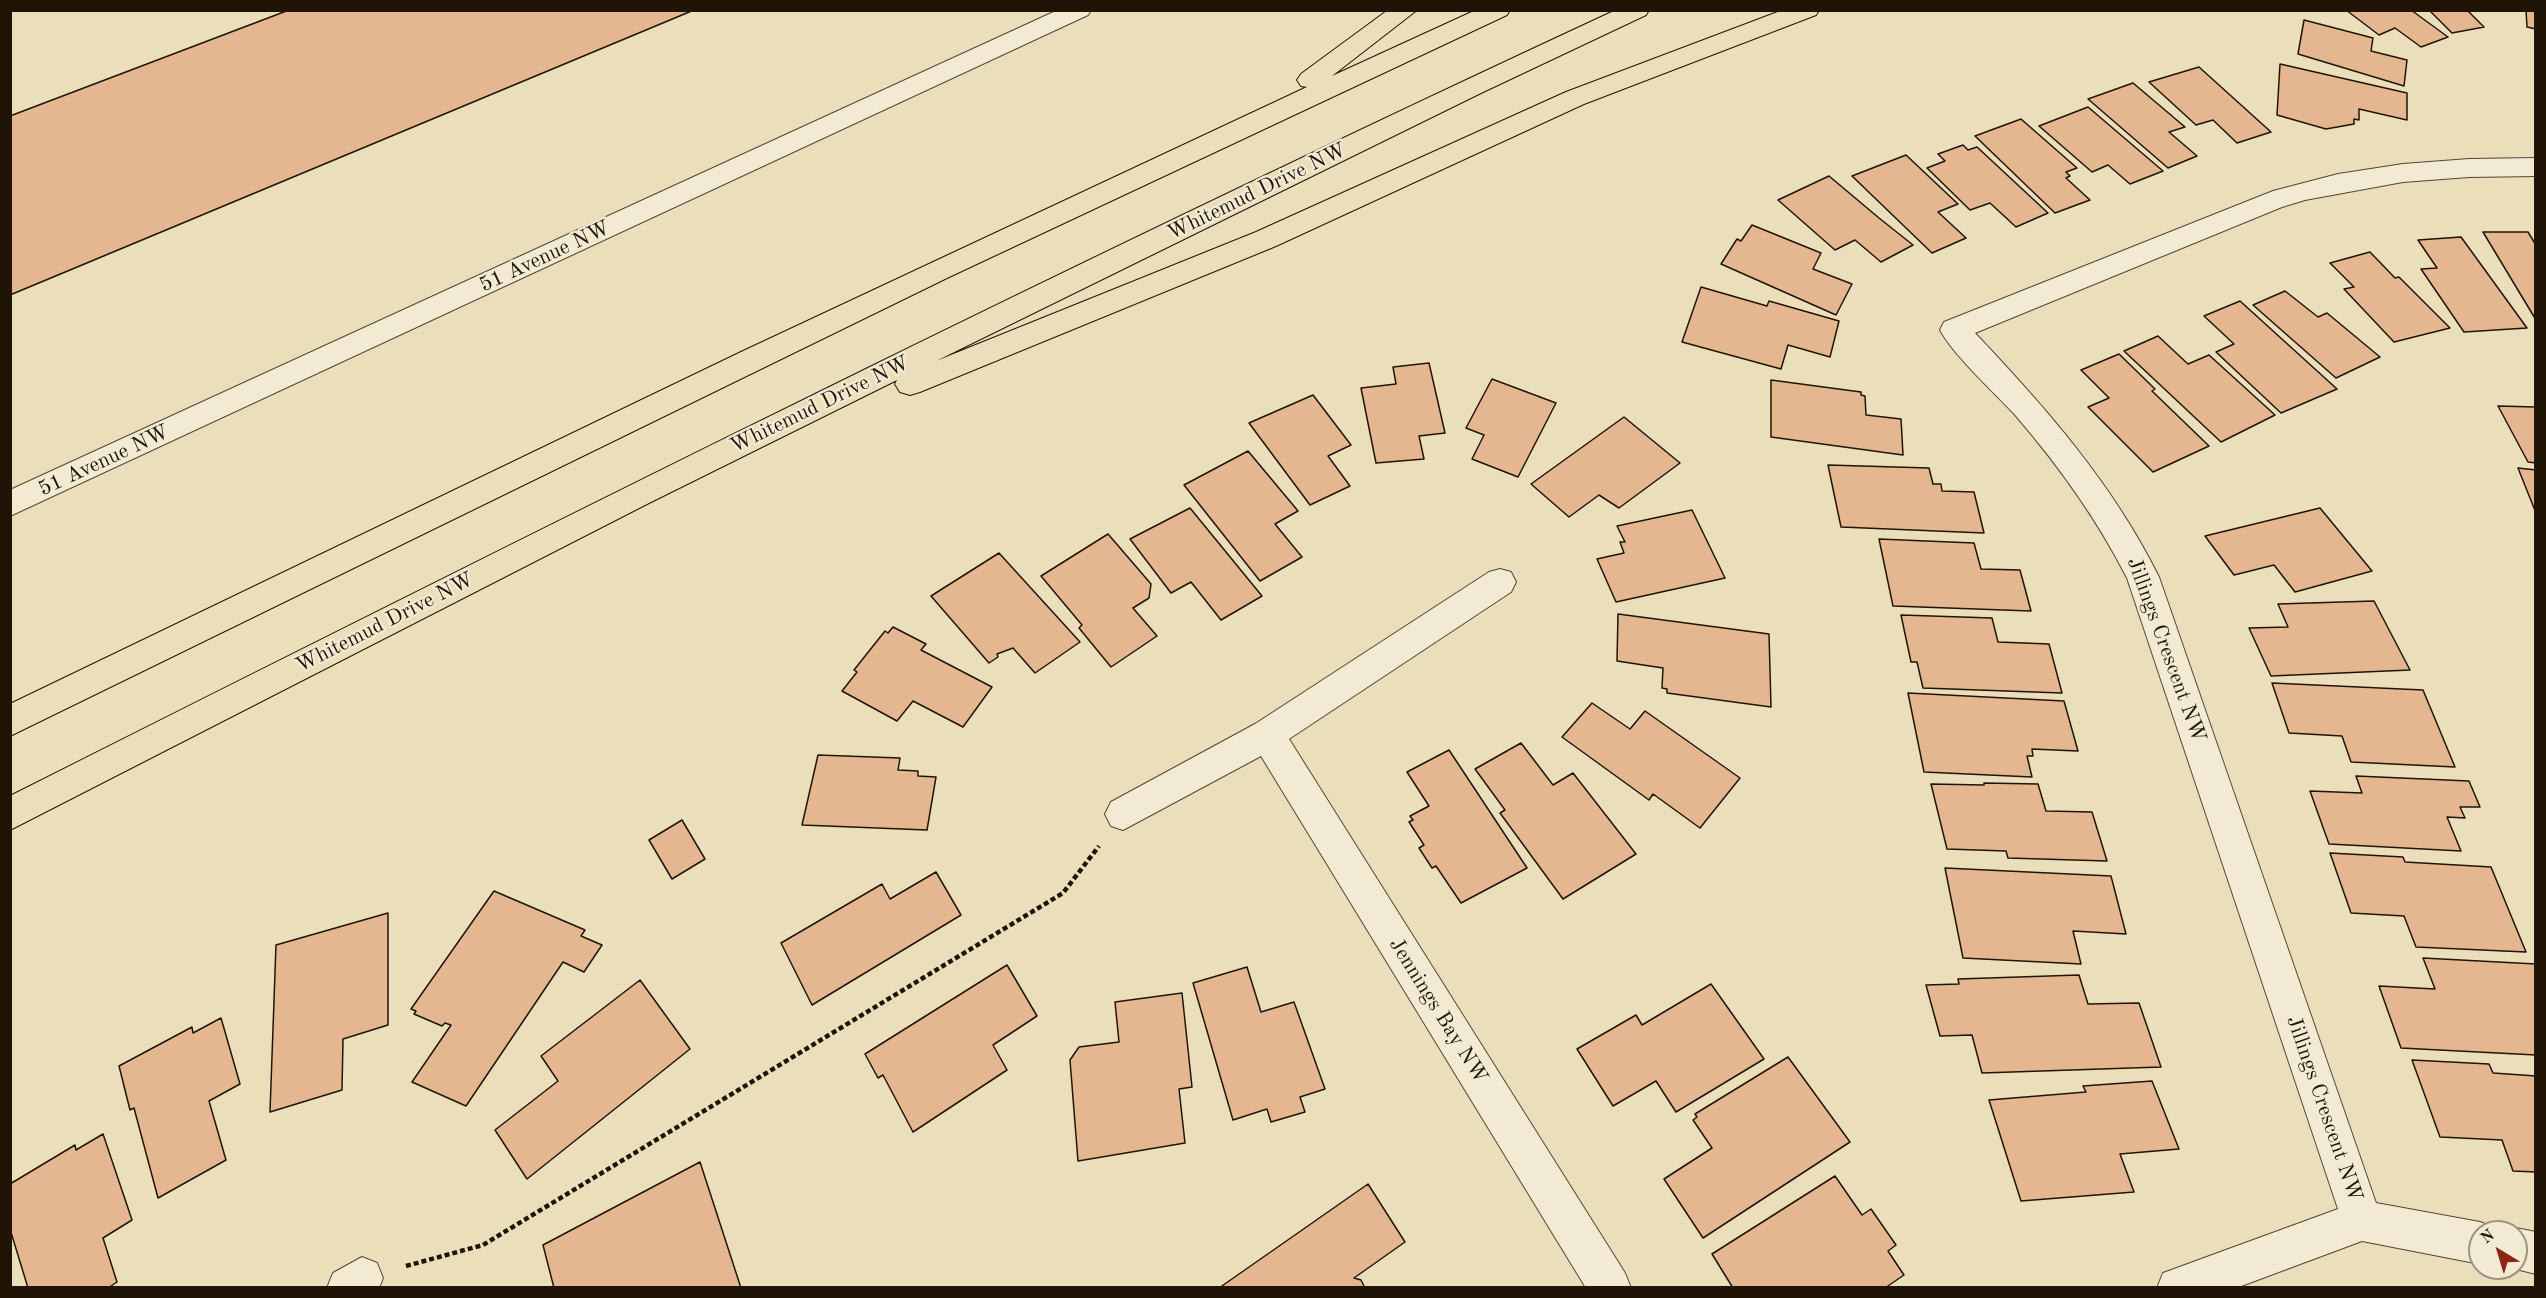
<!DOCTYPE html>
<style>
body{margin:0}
#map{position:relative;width:2546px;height:1298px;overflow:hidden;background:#ebdeba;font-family:"Old Standard TT",serif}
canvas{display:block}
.frame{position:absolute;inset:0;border:12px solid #201407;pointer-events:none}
.north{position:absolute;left:2468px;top:1220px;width:60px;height:60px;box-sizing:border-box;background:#f2ead2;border:2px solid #9e9481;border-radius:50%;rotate:322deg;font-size:16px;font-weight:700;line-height:24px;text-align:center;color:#201407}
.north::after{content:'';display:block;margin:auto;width:21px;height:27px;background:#8f2418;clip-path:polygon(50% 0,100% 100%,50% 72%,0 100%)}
</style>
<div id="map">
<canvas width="2546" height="1298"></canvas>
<div class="frame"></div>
<div class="north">N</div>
</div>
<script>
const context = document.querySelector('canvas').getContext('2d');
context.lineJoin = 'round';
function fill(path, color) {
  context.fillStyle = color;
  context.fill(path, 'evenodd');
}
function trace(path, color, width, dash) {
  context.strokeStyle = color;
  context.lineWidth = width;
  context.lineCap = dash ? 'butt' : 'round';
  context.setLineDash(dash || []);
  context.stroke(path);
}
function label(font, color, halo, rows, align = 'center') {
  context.font = font + ' "Old Standard TT",serif';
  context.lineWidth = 4.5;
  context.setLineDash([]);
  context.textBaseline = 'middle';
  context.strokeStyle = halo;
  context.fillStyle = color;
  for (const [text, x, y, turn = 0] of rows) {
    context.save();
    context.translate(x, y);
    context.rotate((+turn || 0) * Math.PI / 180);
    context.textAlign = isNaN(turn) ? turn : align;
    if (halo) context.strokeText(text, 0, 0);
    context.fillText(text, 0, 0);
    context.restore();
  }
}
const building = new Path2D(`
 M289 10H694L10 295V116Z
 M2346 10H2411L2448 37 2421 47 2395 28 2379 35Z
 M2429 10H2467L2484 27 2452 33Z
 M2526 10H2536V29L2527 27Z
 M2304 20 2373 38 2371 51 2407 60 2404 86 2298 54Z
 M2280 64 2407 93V120L2359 109V120L2354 119V124L2326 129 2277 115Z
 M2199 67 2271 132 2237 143 2213 120 2196 125 2149 82Z
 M2133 83 2185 127 2169 132 2197 156 2168 168 2088 99Z
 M2088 107 2163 171 2130 184 2108 165 2092 172 2039 126Z
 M2021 119 2077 168 2066 172 2070 176 2066 178 2090 200 2055 213 1975 136Z
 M1963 145 1968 150 1977 147 2048 213 2016 227 1990 203 1970 210 1927 168 1945 161 1938 154Z
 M1906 155 1958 204 1938 212 1966 238 1932 253 1852 176Z
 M1829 176 1879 218 1913 245 1881 262 1855 240 1835 250 1778 200Z
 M1752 225 1821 253 1813 269 1852 284 1836 315 1721 264 1737 239 1741 241Z
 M2483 232H2528L2536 245V320Z
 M2461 237 2527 328 2464 332 2421 269 2437 268 2418 240Z
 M2370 252 2395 278 2399 277 2450 328 2394 342 2344 289 2354 287 2330 263Z
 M1701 287 1767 306 1769 301 1839 321 1830 357 1788 345 1781 369 1682 342Z
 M2285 291 2318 317 2327 313 2380 357 2336 378 2253 305Z
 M2240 301 2337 389 2281 413 2216 352 2234 344 2204 316Z
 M2158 336 2188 364 2209 355 2275 415 2221 442 2124 351Z
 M2119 354 2155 389 2152 391 2209 446 2153 472 2088 407 2109 398 2081 370Z
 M1429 363 1445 433 1419 436 1424 459 1376 463 1361 388 1396 384 1393 367Z
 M1492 379 1556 403 1518 477 1472 459 1484 435 1466 428Z
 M1771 380 1861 392V395L1865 396 1866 415 1901 419 1903 455 1771 437Z
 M1313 395 1351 445 1328 456 1350 486 1310 505 1249 423Z
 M2498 406 2536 407V463L2528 462Z
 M1624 417 1680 463 1619 508 1599 495 1569 517 1531 484Z
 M1248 451 1298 511 1275 524 1302 557 1260 581 1184 485Z
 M1828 465 1929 468 1933 484H1941L1942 491 1974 492 1984 533 1841 527Z
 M2518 468 2536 470V513Z
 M1190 508 1262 596 1221 620 1191 582 1171 593 1130 539Z
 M2320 508 2372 571 2295 592 2274 565 2234 575 2205 536Z
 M1692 510 1725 578 1616 602 1597 559 1624 553 1620 542H1625L1617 526Z
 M1108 534 1151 584 1149 598 1133 608 1157 636 1111 667 1079 628 1082 625 1041 576Z
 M1879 539 1974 543 1981 569 2020 570 2031 611 1893 606Z
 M999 553 1080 642 1035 673 1013 648 997 654 998 657 989 663 931 596Z
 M2374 601 2410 670 2271 676 2249 628 2288 627 2278 604Z
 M1618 614 1769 634 1771 707 1667 693V689L1662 688 1663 668 1617 661Z
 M1901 615 1992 618 1998 642 2049 644 2062 693 1923 688 1917 662H1911Z
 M893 627 926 644 921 650 992 687 963 727 913 701 897 721 842 691 857 672 854 670 885 631 888 633Z
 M2272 683 2423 690 2455 767 2351 762 2342 736 2289 733Z
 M1908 693 2064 701 2078 751 2032 749 2033 756H2027L2032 777 1924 772Z
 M1592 703 1630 729 1645 711 1740 778 1700 828 1653 794 1649 800 1562 737Z
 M1521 743 1553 785 1573 773 1636 854 1563 899 1500 813 1505 810 1475 769Z
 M1449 750 1527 868 1461 903 1436 866 1432 868 1419 848 1424 845 1409 822 1413 820 1410 816 1429 806 1407 772Z
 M818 755 900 758 898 770 918 771V776L936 777 927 830 802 825Z
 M2356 776 2469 781 2480 807H2460L2465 818 2447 817 2461 851 2329 844 2310 791 2362 793Z
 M1984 783 2038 784 2046 811 2092 812 2107 861 2008 858 2006 851 1947 849 1931 784 1984 785Z
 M682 820 705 859 672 879 649 840Z
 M2330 853 2403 857 2405 862 2491 867 2526 952 2416 947 2404 916 2351 913Z
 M1945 868 2111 876 2126 934 2073 931 2081 964 1963 958Z
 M936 872 961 915 812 1005 781 943 882 884 890 899Z
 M494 891 585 930 581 936 602 945 584 972 563 962 466 1106 412 1082 451 1025 445 1023 442 1026 414 1014 416 1011 411 1009Z
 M388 913V1025L343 1039 342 1090 270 1112 276 945Z
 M2423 958 2536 964V1055L2401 1048 2379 986 2435 989Z
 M1007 965 1037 1016 993 1045 1007 1070 913 1132 883 1075 878 1078 865 1054Z
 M1247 967 1261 1012 1294 1002 1325 1089 1300 1097 1305 1112 1271 1122 1267 1109 1233 1120 1193 983Z
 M2079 975 2088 1004 2139 1003 2161 1067 1982 1073 1972 1035 1940 1036 1926 985 1959 984 1958 979Z
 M640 980 690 1049 527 1179 495 1130 558 1081 541 1056Z
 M1711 984 1764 1059 1676 1112 1656 1081 1613 1106 1577 1049 1636 1015 1642 1025Z
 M1182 993 1192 1087 1179 1089 1185 1143 1078 1161 1070 1060 1079 1047 1119 1042 1115 1002Z
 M221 1018 240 1084 209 1101 226 1160 158 1198 134 1108 130 1110 119 1066 192 1027 193 1033Z
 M1788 1057 1850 1142 1703 1238 1664 1179 1712 1148 1693 1120 1697 1117 1695 1114Z
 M2412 1060 2489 1064 2493 1073 2536 1076V1172L2513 1171 2502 1140 2440 1137Z
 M2152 1081 2179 1149 2120 1154 2134 1192 2021 1201 1989 1100 2086 1092 2083 1086Z
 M103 1134 132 1220 103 1238 117 1282 108 1288H28L10 1229V1184L75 1145 76 1150Z
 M700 1162 741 1288H554L543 1245Z
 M1835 1176 1862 1215 1871 1209 1896 1245 1888 1251 1904 1275 1885 1288H1733L1712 1254Z
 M1368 1184 1405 1242 1354 1278 1361 1280 1365 1288H1219Z`);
fill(building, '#e5b790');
trace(building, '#201407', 1.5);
const minor = new Path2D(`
 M1058 10H1091L1088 15 10 516V490Z
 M2536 158V176L2469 177 2403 182 2305 200 2282 207 1975 333C2046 408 2113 484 2159 577L2376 1203 2480 1222 2495 1228 2496 1232H2480V1264L2362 1241 2236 1288H2157L2163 1273 2338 1209 2127 578C2097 519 2059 466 2016 416 1994 392 1954 356 1940 330L1944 322 2273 191 2338 174 2403 164 2469 159Z
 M1500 569 1511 572 1516 582 1511 592 1289 739 1625 1273 1631 1288H1586L1261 756 1123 830 1111 826 1105 814 1111 802 1255 724 1489 572Z
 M2516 1228 2536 1232V1274L2512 1268H2516V1232H2507Z
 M362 1257 377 1263 383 1278 379 1288H327L333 1273Z`);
const highway = new Path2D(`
 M1388 10H1417L1332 76 1476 10H1510L1507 15 947 278 10 736V704L741 352 1307 87 1301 86 1297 80 1301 74Z
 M1616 10H1649L1646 15 1481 93 936 361 1256 232 1566 92 1783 10H1819L1816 15 1584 104 1276 246 920 392 910 395 900 392 895 384 897 380 649 503 10 830V796C542 528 1075 261 1616 10Z`);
trace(minor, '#534634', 2);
trace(highway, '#201407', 2);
trace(new Path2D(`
 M406 1266 483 1245 1063 893 1099 846`), '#201407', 4.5, [5, 3]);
fill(minor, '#f2ead2');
fill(highway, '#ebdeba');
label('21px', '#201407', '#f2ead2', [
 ["Whitemud Drive NW",1257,192,-26],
 ["51 Avenue NW",545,257,-25],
 ["Whitemud Drive NW",820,405,-26],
 ["51 Avenue NW",104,461,-25],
 ["Whitemud Drive NW",385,623,-27],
 ["Jillings Crescent NW",2166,650,70],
 ["Jennings Bay NW",1438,1011,58],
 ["Jillings Crescent NW",2324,1109,71]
]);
</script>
